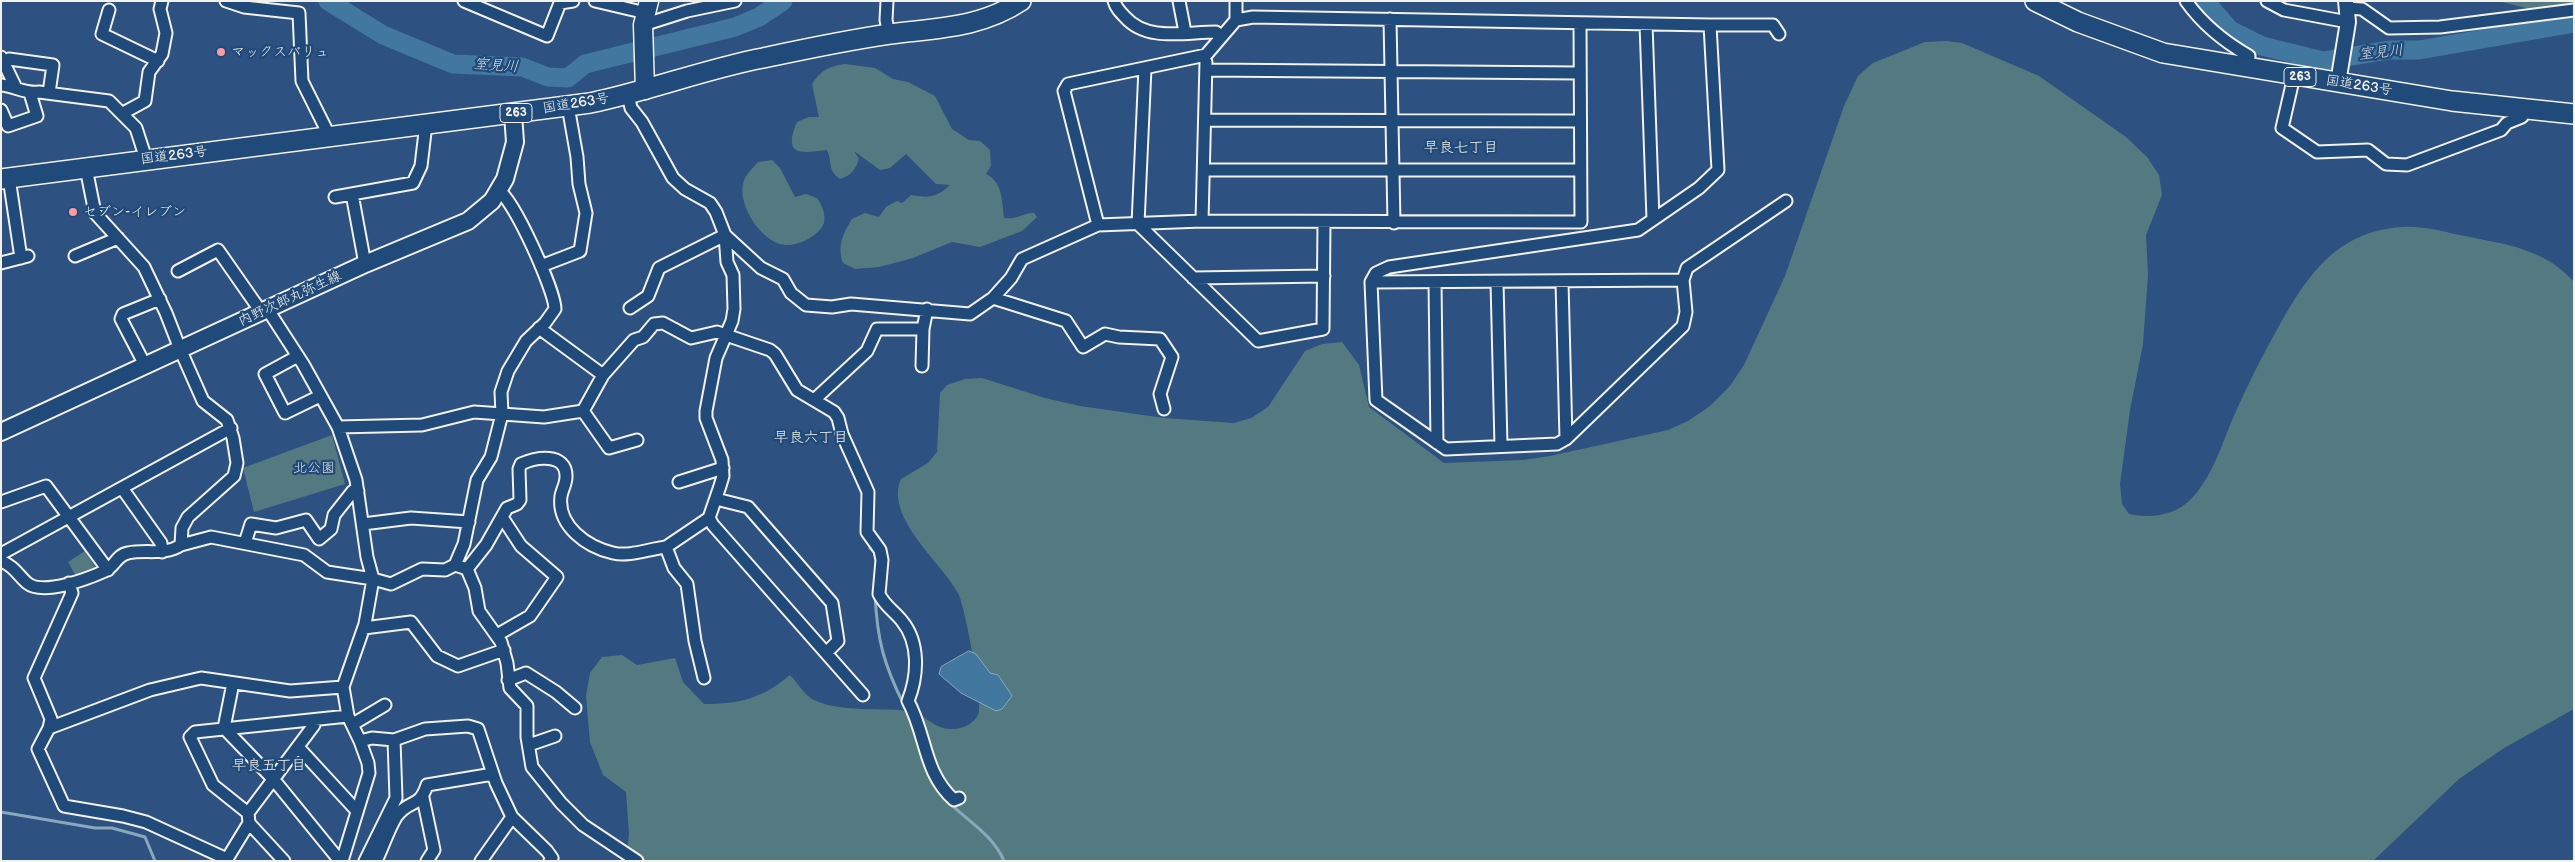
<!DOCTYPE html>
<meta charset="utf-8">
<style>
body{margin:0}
#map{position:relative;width:2575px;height:862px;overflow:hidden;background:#2d5180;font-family:"Balsamiq Sans",sans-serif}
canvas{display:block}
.frame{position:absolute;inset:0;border:2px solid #f4f1e8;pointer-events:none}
</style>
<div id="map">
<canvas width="2575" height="862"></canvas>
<div class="frame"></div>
</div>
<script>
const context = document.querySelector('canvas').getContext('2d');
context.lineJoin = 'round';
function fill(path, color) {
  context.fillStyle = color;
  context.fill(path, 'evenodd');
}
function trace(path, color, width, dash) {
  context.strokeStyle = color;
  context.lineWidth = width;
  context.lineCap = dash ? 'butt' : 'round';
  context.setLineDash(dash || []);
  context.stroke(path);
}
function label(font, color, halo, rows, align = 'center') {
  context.font = font + ' "Balsamiq Sans","Klee One",sans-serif';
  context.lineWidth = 4.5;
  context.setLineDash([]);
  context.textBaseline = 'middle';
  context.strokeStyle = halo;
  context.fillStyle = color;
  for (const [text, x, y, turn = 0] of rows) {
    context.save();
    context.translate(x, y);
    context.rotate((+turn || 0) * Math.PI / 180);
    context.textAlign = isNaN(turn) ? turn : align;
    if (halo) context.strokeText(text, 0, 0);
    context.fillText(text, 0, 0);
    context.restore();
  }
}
fill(new Path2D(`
 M2498 1H2574V7L2546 13Z
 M1947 41 1962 43 2039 76 2126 137 2147 157 2159 175 2162 195 2146 235 2148 275 2143 344 2130 410 2120 484 2122 504 2129 514C2151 519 2177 515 2192 498 2212 477 2222 444 2233 418 2247 386 2262 356 2279 326 2308 275 2336 232 2401 227 2422 225 2445 232 2465 236 2504 244 2546 249 2574 282V709L2504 748 2459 779 2373 861H626L629 834 626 792 603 775 590 742 586 696 590 673 602 657 622 655 637 665 675 658 683 682 704 704C740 704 763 698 790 675 797 682 805 696 814 700 828 707 846 708 862 709 877 710 900 708 915 713 928 718 937 730 952 729 963 729 976 723 979 712 982 698 965 606 958 593 942 563 884 517 901 479L928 463 937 452 940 393 947 385 965 379 982 378 1045 398 1080 406 1164 418 1234 423 1251 418 1268 407 1305 351 1322 344 1342 342 1359 365 1369 407 1444 463 1523 460 1550 456 1668 430 1688 421 1710 406 1730 386 1744 365 1785 276 1844 106 1858 76 1873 63 1925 42Z
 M845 64 875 68 893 79 908 82 935 96 952 129 969 140 980 141 990 150 991 166 986 174C1003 182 1002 202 1004 218 1016 220 1023 213 1034 213L1037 217 1022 231 980 247 952 242 913 258 879 267 855 269 843 263C837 247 843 233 852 219L865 213 879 217 886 207 897 201 902 203 911 195C929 198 936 198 950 185L936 184 906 154 890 168 880 170 854 151 859 159C855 170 852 175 840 179 827 170 833 163 827 150 802 153 782 157 797 122L809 117H819L812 84C820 71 829 66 845 64Z
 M772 160 780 168 795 197 806 194 817 198C822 205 826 214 824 223 819 236 799 246 785 245 762 243 738 206 743 184 744 176 753 168 758 162Z
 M332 435 345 484 254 512 243 468Z
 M85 551 96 569 78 580 68 562Z`), '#547a81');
const water = new Path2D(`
 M969 651 976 654 990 673 998 675 1011 694 1012 696 1002 709 996 711 961 693 939 674 941 667Z`);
fill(water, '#42779f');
trace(water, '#89a8bc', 1);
trace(new Path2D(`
 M870 548 874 552 877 563
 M875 594C877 640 884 665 904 705
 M926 767C937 809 988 822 1004 861
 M1 812 95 828H112L145 837 155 861`), '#89a8bc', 3);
trace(new Path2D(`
 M328 1 383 35 453 64 522 67 548 77 568 78 585 64 735 27 759 17 783 1
 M2205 1 2230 30 2262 46 2323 61 2389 50H2419L2574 23`), '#42779f', 19);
const minor = new Path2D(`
 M226 1 244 7 299 13 302 81 330 137
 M464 1 547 36 560 3 573 1
 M595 1 646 13
 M887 1 886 20 889 35
 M1114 1C1116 8 1120 12 1125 17 1147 42 1185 32 1216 32L1221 37
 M1179 1 1185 32
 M1236 1V20
 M2186 1C2203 25 2223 41 2249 56L2247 68
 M2267 1 2284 10 2348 22
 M2347 8 2362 9 2389 28 2440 27 2574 10
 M109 10 102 34 158 61
 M1390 19 1394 223
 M1646 24 1653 219
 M643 25 687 11 735 1
 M1710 25H1773L1779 34
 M1 57 15 86
 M4 63 9 59 53 65 49 93
 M1145 68 1138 224 1258 341 1323 329 1324 223
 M1206 70 1579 73
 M2294 76 2282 128 2317 152 2368 150 2386 164 2407 165 2501 130 2507 123 2522 117 2523 108
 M1 85C14 86 26 94 39 92L109 101 136 128 146 159
 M628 95 631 108 642 122 673 178 685 189 710 203 716 212 725 235 727 262 733 275 734 309 732 321 716 358 706 411V418L722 460 723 476 720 486 709 518 666 547 674 568 687 584 695 641 704 678
 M1 110 8 126 37 116 30 93
 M123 113 145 101 149 72 162 54 166 33 160 9 162 1
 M1205 120 1579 121
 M1204 170H1580
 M9 178 21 258
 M352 194 365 264
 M335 197 413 183 421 166 426 124
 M1202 221 1206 62
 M1098 225 1064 91 1068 84 1206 55 1236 20 1253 17 1710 25 1718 170 1699 188 1638 230 1389 267 1376 273 1371 282 1376 400 1446 449 1557 444 1566 439 1683 326 1686 312 1683 280 1371 282
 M725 235 761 268 783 279 791 293 806 305 832 307 851 304 970 314 993 298 1011 278 1022 259 1098 225 1202 221 1581 222 1580 23
 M75 256 118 238
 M1 263 28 256
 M541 266 580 251 586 213 579 184 577 157 568 106
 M178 271 218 250 262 313
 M1193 278 1324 276
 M1683 280 1687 268 1786 201
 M1435 282 1437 443
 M1497 282 1501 446
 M1562 282 1566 439
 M993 298 1066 321 1083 347 1105 334 1119 337 1160 339 1172 357 1160 394 1164 409
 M630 308 648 296 659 268 725 235
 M268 310 303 364 338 427 356 480 367 557 373 579 365 624 343 687 348 716 360 741 372 738 394 740 425 729 468 726 478 729 496 783 512 817 547 851 552 858 550 861
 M539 328 603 375 583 411
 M298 356 265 374 285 413 320 396
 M145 365 121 319 123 314 160 299
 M922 366 923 329
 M603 375 634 340 643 337 654 324 663 323 691 338 717 332 770 350 775 354 797 390 834 412 838 418 842 434 868 492 867 532 880 550 882 560 879 594C884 605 895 612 902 621 920 643 918 676 908 701 927 736 923 772 954 800L959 798
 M814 400 867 351 877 329H923L927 309
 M338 427 422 425 474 412 544 417 583 411 609 448 637 440
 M679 482 723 468
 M122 488 161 543 162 552
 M716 499 748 507 832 603 838 641 826 653
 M1 502 46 486 108 570
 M709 518 713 525 863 695
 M363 524 411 518 469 522
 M245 543 251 524 276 528 306 520 319 539 331 529 334 515 353 491H358
 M181 545 211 537 304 555 327 572 373 579 391 584 422 569 445 570 455 565 464 544 477 480 491 457 502 414 501 392 508 371 526 341 545 323 555 309C555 291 514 200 499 191
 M1 554 231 428
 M1 561C15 567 17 574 27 583 43 596 87 579 105 571 115 567 116 555 128 553 146 549 164 556 181 545L182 528 188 517 234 476 237 463 233 438 227 420 203 401 180 349 166 313 144 267 95 213 86 168
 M455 565 467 569 475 588 479 611 501 642 507 663 510 688 527 706V737L532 767 561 803 583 825 637 861
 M467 569 486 545 507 508 517 504 520 500 519 469 521 464C535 457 567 452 566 477 566 484 562 490 561 496 557 526 587 547 613 553 629 557 649 549 666 547
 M69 583 72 593 34 678 51 719 49 728 38 749 64 806 123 816 146 822 227 859 249 823 248 813 314 725V721
 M364 628 411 622 437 656 458 666 504 650
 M497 635 530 616 557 577 521 546 502 517
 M508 680 526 673 556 692 575 708
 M353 724 385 705
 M49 728 150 690 201 678 290 691 343 687
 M224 728 274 780 340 861
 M224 728 233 683
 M529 745 555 736
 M298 747 356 810
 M423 798 434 850 427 861
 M248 813 213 785 190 737 195 732 348 716
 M249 823 284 861
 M342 861 369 773 368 763 360 741
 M365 861 396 798 394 740
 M376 861C383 847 388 830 396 817 409 798 419 810 427 785L493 774
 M481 861 512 817`);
const tertiary = new Path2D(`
 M2338 83 2348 22 2346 1`);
const secondary = new Path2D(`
 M1 432 365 264 468 221 492 201 505 179 515 142 513 114`);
const primary = new Path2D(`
 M645 90 643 25 649 1`);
const trunk = new Path2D(`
 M2035 1 2078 22 2163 53 2452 101 2574 114
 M1 179 590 103C649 91 705 69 763 58 805 49 848 40 890 34 936 28 981 28 1021 1`);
trace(minor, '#f4f1e8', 15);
trace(tertiary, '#f4f1e8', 18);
trace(secondary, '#f4f1e8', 20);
trace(primary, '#f4f1e8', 21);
trace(trunk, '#f4f1e8', 22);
trace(minor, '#1f4a7a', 11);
trace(tertiary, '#1f4a7a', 14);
trace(secondary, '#1f4a7a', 16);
trace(primary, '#1f4a7a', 18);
trace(trunk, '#1f4a7a', 19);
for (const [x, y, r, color] of [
 [221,52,5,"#ff9aa2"],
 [73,212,5,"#ff9aa2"]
]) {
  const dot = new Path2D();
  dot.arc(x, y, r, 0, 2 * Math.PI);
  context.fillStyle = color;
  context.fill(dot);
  trace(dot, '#1f4a7a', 2);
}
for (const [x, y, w] of [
 [2300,77,32],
 [516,113,32]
]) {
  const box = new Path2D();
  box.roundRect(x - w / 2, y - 9.5, w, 19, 4);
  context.fillStyle = '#1f4a7a';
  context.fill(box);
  trace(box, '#f4f1e8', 1);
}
label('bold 12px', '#f4f1e8', null, [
 ["263",2300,77],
 ["263",516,113]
]);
label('14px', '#f4f1e8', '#1f4a7a', [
 ["マックスバリュ",231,52],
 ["セブン-イレブン",83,212]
], 'left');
label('14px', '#f4f1e8', '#1f4a7a', [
 ["国道263号",2359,86,9],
 ["国道263号",576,104,-9],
 ["国道263号",174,156,-7],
 ["内野次郎丸弥生線",290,299,-25]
]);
label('14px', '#dcdfd9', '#1f4a7a', [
 ["北公園",314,468]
]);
label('italic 15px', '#d9dfdd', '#1f4a7a', [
 ["室見川",2381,53,-6],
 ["室見川",496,66,4]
]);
label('15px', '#f4f1e8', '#1f4a7a', [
 ["早良七丁目",1461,148],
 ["早良六丁目",811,438],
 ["早良五丁目",269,766]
]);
</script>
